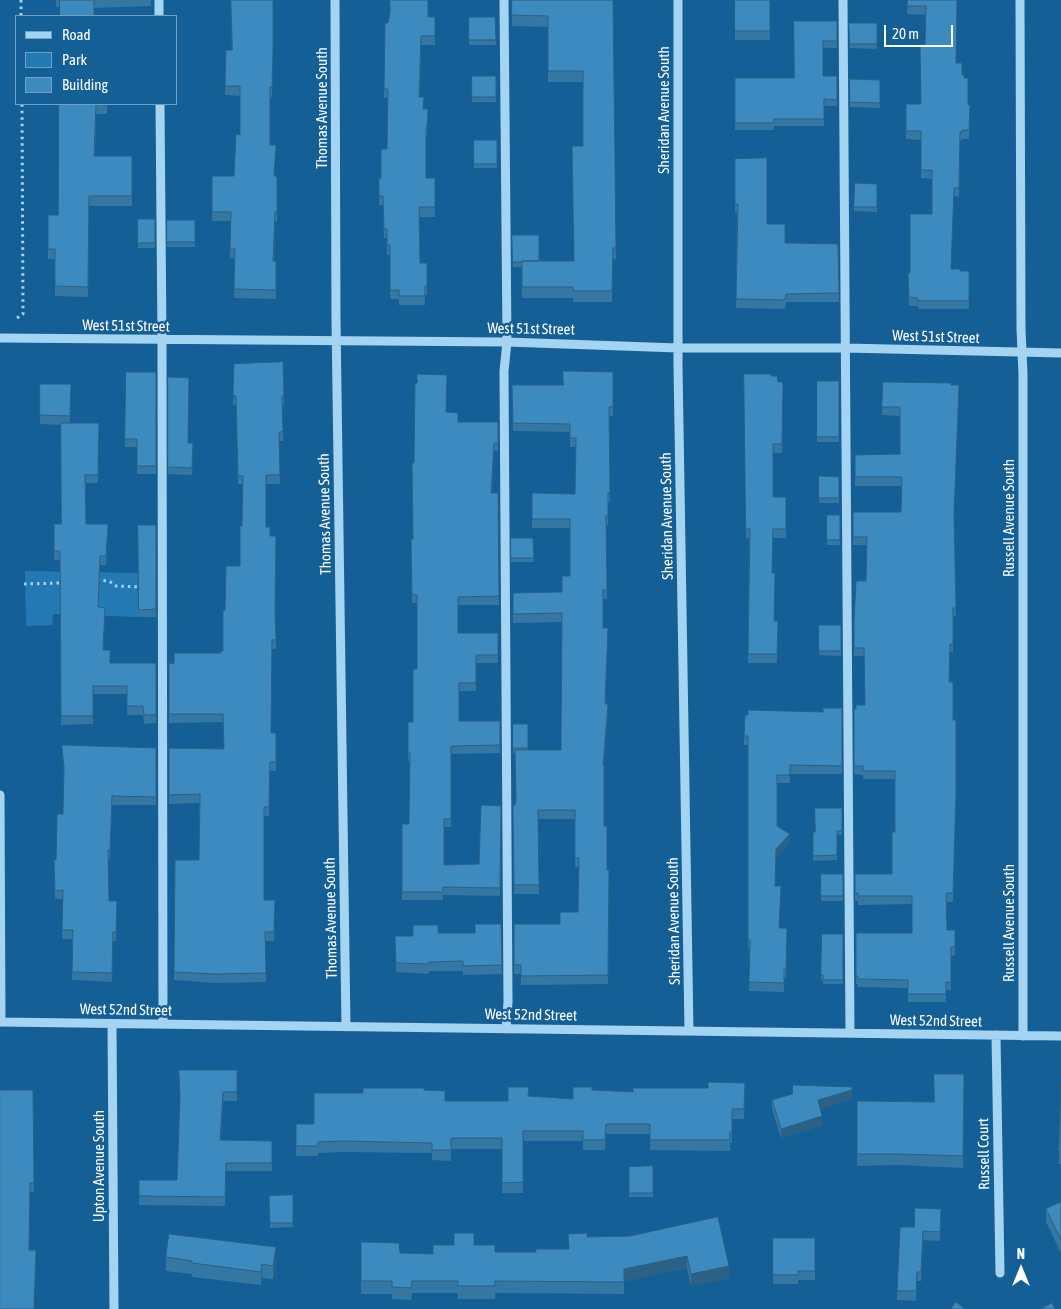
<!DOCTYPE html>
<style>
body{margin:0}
#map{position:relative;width:1061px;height:1309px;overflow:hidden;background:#146096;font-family:"Asap Condensed",sans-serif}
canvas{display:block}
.legend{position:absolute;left:15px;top:15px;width:162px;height:90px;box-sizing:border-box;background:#146096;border:1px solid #72a0c0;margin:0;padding:6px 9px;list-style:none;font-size:15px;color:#fff}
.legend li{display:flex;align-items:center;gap:10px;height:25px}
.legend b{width:25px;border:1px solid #72a0c0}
.north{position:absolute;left:996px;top:1244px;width:50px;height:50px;-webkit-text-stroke:4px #146096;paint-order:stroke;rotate:0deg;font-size:14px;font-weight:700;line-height:20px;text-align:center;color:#fff}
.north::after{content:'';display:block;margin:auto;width:18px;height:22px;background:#fff;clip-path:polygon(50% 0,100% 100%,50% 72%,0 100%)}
.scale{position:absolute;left:884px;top:25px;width:69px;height:22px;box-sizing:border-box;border:2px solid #fff;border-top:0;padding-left:6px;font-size:15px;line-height:18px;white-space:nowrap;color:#fff;-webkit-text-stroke:4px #146096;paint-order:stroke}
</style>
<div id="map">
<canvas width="1061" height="1309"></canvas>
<ul class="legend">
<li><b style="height:6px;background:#a5d3f2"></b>Road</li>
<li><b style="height:14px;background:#237ab3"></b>Park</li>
<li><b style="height:14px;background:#3d8abe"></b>Building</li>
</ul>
<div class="north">N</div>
<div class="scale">20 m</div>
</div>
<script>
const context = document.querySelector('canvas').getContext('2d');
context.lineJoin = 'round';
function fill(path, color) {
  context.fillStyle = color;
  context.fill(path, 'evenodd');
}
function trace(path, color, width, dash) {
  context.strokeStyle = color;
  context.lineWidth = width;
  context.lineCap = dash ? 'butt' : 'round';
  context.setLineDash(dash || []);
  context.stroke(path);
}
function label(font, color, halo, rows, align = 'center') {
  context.font = font + ' "Asap Condensed",sans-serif';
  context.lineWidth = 5;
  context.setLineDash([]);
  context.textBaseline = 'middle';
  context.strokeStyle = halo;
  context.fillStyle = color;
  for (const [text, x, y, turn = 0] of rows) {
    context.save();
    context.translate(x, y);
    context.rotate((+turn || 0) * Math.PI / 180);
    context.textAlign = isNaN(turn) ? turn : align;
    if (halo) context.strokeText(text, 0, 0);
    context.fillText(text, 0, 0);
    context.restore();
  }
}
fill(new Path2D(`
 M25 571 139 573V617L53 614 52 625 26 626Z`), '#237ab3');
trace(new Path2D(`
 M21 0V16
 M17 318 23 314 22 104
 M97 580 109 581 116 586 142 587
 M24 584 60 583`), '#a5d3f2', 3, [2.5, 4]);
trace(new Path2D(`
 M159 0V16
 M335 0 336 320 346 1027
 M504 0 507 342 504 371 508 1002 506 1029
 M678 0V366L689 1031
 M843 0 850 1033
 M1020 0 1021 329 1023 374V1036
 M160 104 162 340 163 1024
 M0 338 507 342 678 348H846L1061 353
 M0 795 1 1022
 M0 1022 1061 1036
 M112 1024 114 1309
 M996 1035 1000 1273`), '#a5d3f2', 9);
fill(new Path2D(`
 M56 0H151V6L94 8 56 7Z
 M512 0H613L616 259H613L612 302H573V298H522V267H513L512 235 539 261H574L583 146V82H548V27L512 26Z
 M735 0H770V40H735Z
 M908 0H957L956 63 962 75 968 105H970L969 139H962V141L960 140 959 197 954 196 951 269 960 271H969V309H918V306H909L908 273H910L932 214V179L921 178V140L906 139V104H921L925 45 926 15 907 14Z
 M390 13 435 17V45H421L420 97 424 109H428L427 136H426V178H435V217H419L420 263H427V295H425V305H399V299H390V255H387V238H384L383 205H379V178H381L387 149 388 98H384L385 23H388Z
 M469 17H495L496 45H469Z
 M837 21V48H823V76H837V106H824V126H774V130H735V78H794Z
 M849 23H877V49L850 48Z
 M226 50 273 61 272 97H270V145L275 176H277V222H275L274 261H276V299L234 298V258H230L231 221H212V176H234L240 135V96L225 95Z
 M472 76H496V102H472Z
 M850 79 880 80V108L850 107Z
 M59 104H107V114H96L95 156H132V206H89L88 297 55 296V259H48V215H58Z
 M474 140H497V168H474Z
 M735 159 767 224 785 243 838 244 839 302H786L785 309 736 308 737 212H735Z
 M855 183 877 184V212L854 211Z
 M138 219H155V248H138Z
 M167 220H195V247H167Z
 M234 364 284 396V405H283V441H279L280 484H266V527L270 536 276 640V649H272L271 733H276V771H270L269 816H264V900H275L274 941H265L266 982 215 983 174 980 175 860H199V803L169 804V748L224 749 223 722 169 723V663L174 664 221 653 223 651 225 610 240 566 242 526V484H238L236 405H233Z
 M126 372H156V474H137V447H125Z
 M613 372V416H609L610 502H608V525H606L607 599H603V628L606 704 608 713 604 765V826L607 870H609L608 984 521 985V974H514V924H560L578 912 579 867H575V819H538L539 894H514L513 805H515L516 798 515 753H513V724H528V750H561L562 622 513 623V593L562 592 570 576V528H532V493L575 494 576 447H570V432L513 431 512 385H563Z
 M744 374 771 376 778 382H783L782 453H773V497H786V538H773L772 573 774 621H778L777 663H748L749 538H746Z
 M168 377 188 443H193L192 475 168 474Z
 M817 381H839V442H817Z
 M883 382 951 383 954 522 956 616H953V652H950L949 682 953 720 956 800 953 902H946L947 930H955V955L951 956V990H946V1002H908V988L858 987V984H856V933H912V904L858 905V901H855V874H892L895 832V779H863V775L854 774V709H856L865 705 864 656H854V622L866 581 867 545H853V512H901L902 486H855V455L900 454V416L882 415Z
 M40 384H71L70 423H99L98 483H86V524H108L106 565H100L99 607 104 650 110 663H156V723L144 724 143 715H127V694H93V724L61 725 60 560H54V524H61V425L40 424Z
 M446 412 458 422H498V451H494L492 493H498L499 605H458V633H498V663H476V691H459V721H500V753L451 754V827H444V865L479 864 501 806 500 896 443 895V900H402V824H409L410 761H408V722H413L417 669V603H412L411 539H413L414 463Z
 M819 476 839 477V503H819Z
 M827 515H840V545H827Z
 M138 525H156V617H139Z
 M511 538H533L534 562H511Z
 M819 625H841V656L819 655Z
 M842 708V774H790V783H777V826L790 842 776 858 775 886 779 928H787L786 978H784V992L749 991 750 949H748V745H744V736L823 712Z
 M62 745 156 748V805H112L110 859H108L109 901H117L116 941H113L112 982 72 980V939H62L63 899H55L54 860H56L63 814 64 774Z
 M842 808V835H837V860L813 861V832H815Z
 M821 874H843V901H821Z
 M501 924 502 974 463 975V971H429V974L396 972 395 945 438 933H475Z
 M822 934H843V984H823V980H821Z
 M237 1070V1101H223L221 1140 272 1141V1171H226L225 1206 139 1205V1180H177L180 1102Z
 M964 1074 963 1168 899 1165 857 1166V1101L934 1102Z
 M745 1083 744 1119H732V1143L730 1142V1151L650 1150V1134H606L605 1150H583V1141H523V1193H502V1149H451V1161L432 1160V1153L342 1152 318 1153V1156H296V1124H314L363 1093 424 1090 445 1101H508L529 1096 573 1099 592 1090 633 1092 708 1088Z
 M1061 1085V1164H1059V1151Z
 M33 1090 34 1192H30L29 1250 36 1260 34 1309H0Z
 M852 1099 820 1109 822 1125 781 1138 772 1109V1100Z
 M653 1166V1197H629V1167Z
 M293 1195V1227L270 1228 269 1196Z
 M1061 1202V1253L1046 1222V1209Z
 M941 1209 940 1241 923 1240 921 1281H917L916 1301 897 1300V1291L914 1227Z
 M718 1217 729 1278 691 1286 687 1268 624 1281V1294L495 1293V1299H458V1293H412L411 1300 392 1299V1294H361V1242L400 1253 433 1254 474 1245 495 1252H536L569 1249 587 1237 630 1236Z
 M773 1238H815V1280H798V1284H773Z
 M166 1257 276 1260 273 1279 262 1278 261 1285 192 1277V1274L166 1271Z`), '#3477a3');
fill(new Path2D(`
 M608 704V713L603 774V765Z
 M790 834V842L776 858V849Z
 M852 1090V1099L818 1110V1100Z
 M822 1116V1125L781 1138V1129Z
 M276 1247V1260L273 1279V1266Z
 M687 1256V1268L624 1282V1269Z
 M262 1264V1278L261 1285V1272Z
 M729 1266V1278L691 1286V1274Z`), '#2b6185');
const building = new Path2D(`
 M60 0H94V16H60Z
 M231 0H273V52L272 87H270V145H276L274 176H277V212H275L273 261H276V290L234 289 235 249H230L231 212H212V176H234L236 134 240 135V86H225L226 50H232Z
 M390 0H428V17H435V36H421L419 97H424L423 109H428L427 127H426V178H435V207H419L420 263H427V286H425V296H399V290H390V245H387V229H384L383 196H379V178H381V149H387L388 89H384L385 23H388L390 13Z
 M512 0H613L616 248H613L612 291H573V287H522V261H574L572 146H583V71H548V16L512 15Z
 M735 0H770V31H735Z
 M908 0H957L956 63H962V75H964V78H968V105H970L969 130H962V132H960L959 188H954L951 269H960V271H969V301H918V298L909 297 908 273H910V214H932V170H921V131H906V104H921L920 45H925L926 6H907Z
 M469 17H495L496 40H469Z
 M794 21H837V41H823V76H837V100L824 99V119H774V123H735V78H794Z
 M849 23H877V44H850Z
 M472 76H496V97H472Z
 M850 79 880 80V103L850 102Z
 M59 104H107V105L96 104 94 156H132V196H89L88 287 55 286V249H48V215H58Z
 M474 140H497V164H474Z
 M767 158V224H785V243L838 244 839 293 786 294 785 300 736 299 738 204H735V159Z
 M855 183 877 184V207H854Z
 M138 219H155V243H138Z
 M167 220H195V242H167Z
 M512 235H539V261H522V262H513Z
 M283 362 284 396H282L283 432H279L280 475H266V527H270V536H276L275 610 276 640H272L271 733H276V762H270L269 807H264V900H275L274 932H265L266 973 215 974 174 972 175 860H199L200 794 169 795V748L224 749 223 714H169V663L174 664V653H221V651H223V610H225L226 566H240V526H242L243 476H238L236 396H233L234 364Z
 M563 371 613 372V407H609L610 493H608V516H606L607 590H603V628H608L605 704H608L603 765H604V826H607V870H609L608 975 521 976V965H514V924H560V912H578L579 858H575V810H538L539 885H514L513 805H515L516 798 515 750H561L562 613 513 614V593L562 592V576H570V519H532V493L575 494 576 438H570V424L513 423 512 385H563Z
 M126 372H156V466H137V439H125Z
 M417 374 447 375 446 412 458 413V422H498V443H494L491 493H498L499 596 458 597V633H498V655H476V683H459V721H500V745L451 746V819H444V865L479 864 481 805 501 806 500 888 443 887V892H402V824H409L410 753H408V722H413V669H417V595H412L411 539H413L412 463H414L415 383H417Z
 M744 374H771V376H777L778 382H783L782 444H773V497H786V529H773L772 573H775L774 621H778L777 654H748L750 529H746Z
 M168 377 189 378 188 443H193L192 468 168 467Z
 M817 381H839V437H817Z
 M883 382 951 383V385H959L954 516 956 608H953V644H950L949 682H953V720H956V792L953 893H946L947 930H955V947H951V982H946V994H908V980L858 979V976H856V933H912V896H858V893H855V874H892V832H895V771H863V766H854V709H856V705H865L864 648H854V622L856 581H866L867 537H853V512H901L902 477H855V455L900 454V407H882Z
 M40 384H71L70 416 40 415Z
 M61 423H99L98 475H85L86 524H108L106 556H100L98 607 105 608 103 650H110V663H156V715H144L143 706H127V686H93V716H61L60 551H54V524H61Z
 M819 476 839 477V498H819Z
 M827 515H840V540H827Z
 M138 525H156V609L139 610Z
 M511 538H533L534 558H511Z
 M819 625H841V651H819Z
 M823 708H842V766L790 765V775H777V826L790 834 776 849 775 886H781L779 928H787L786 970 784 969V983L749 982 750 940H748V736H744L745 715H748V710L823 712Z
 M513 724H528V748H513Z
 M62 745 156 748V797L112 796 110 850H108L109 901H117L116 932H113L112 973 72 972 73 930H62L63 890 55 891 54 860H56L57 814H63L64 767Z
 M815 808H842V831H837V855L813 856V832H815Z
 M821 874H843V896H821Z
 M475 924H501L502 965 463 966V961L429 962V964L396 963 395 936H413V925H438V933H475Z
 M822 934H843V980H823V975H821Z
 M179 1070H237V1092H223L220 1140 272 1141V1163H226L225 1197 139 1196V1180H177L180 1097Z
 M934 1074H964L963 1156 899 1154H857V1101L934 1102Z
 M708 1082 745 1083 744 1109H732V1132H730V1140H650V1124H606L605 1140H583V1131H523V1182L502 1183V1138H451V1150H432V1143L342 1141 318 1142V1146H296V1124H314V1093H363V1088H424V1090L445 1091V1101H508V1087H529L528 1096 573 1099V1087H592V1090L633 1092V1088H708Z
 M793 1085 852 1087V1090L818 1100 822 1116 781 1129 772 1100 792 1094Z
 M1061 1085V1151H1059Z
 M0 1090H33L34 1183H30L29 1250H36L34 1309H0Z
 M653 1166V1193H629V1167Z
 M293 1195V1223H270L269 1196Z
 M1061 1202V1240L1046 1209Z
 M915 1208 941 1209 940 1232 923 1231 921 1272H917L916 1291H897L900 1227H914Z
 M718 1217 729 1266 691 1274 687 1256 624 1269V1282L495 1281V1286H458V1281H412L411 1288 392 1287V1281H361V1242L399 1243 400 1253 433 1254V1245H454V1233H474V1245H495V1252H536V1249H569L568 1234 587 1233V1237L630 1236Z
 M169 1234 276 1247 273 1266 262 1264 261 1272 192 1263V1261L166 1257Z
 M773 1238H815V1271H798V1275H773Z
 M956 1302 965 1309H951Z
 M1052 1303 1055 1309H1041Z`);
fill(building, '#3d8abe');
trace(building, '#2b6185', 1);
label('15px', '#fff', '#146096', [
 ["Thomas Avenue South",322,108,-90],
 ["Sheridan Avenue South",664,110,-90],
 ["West 51st Street",126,326,1],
 ["West 51st Street",531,329,1],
 ["West 51st Street",936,337,2],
 ["Thomas Avenue South",325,514,-91],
 ["Sheridan Avenue South",667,516,-91],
 ["Russell Avenue South",1009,518,-90],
 ["Thomas Avenue South",331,918,-91],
 ["Sheridan Avenue South",674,921,-91],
 ["Russell Avenue South",1009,923,-90],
 ["West 52nd Street",126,1010,1],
 ["West 52nd Street",531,1015,1],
 ["West 52nd Street",936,1021,1],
 ["Russell Court",984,1154,-91],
 ["Upton Avenue South",99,1166,-90]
]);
</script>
